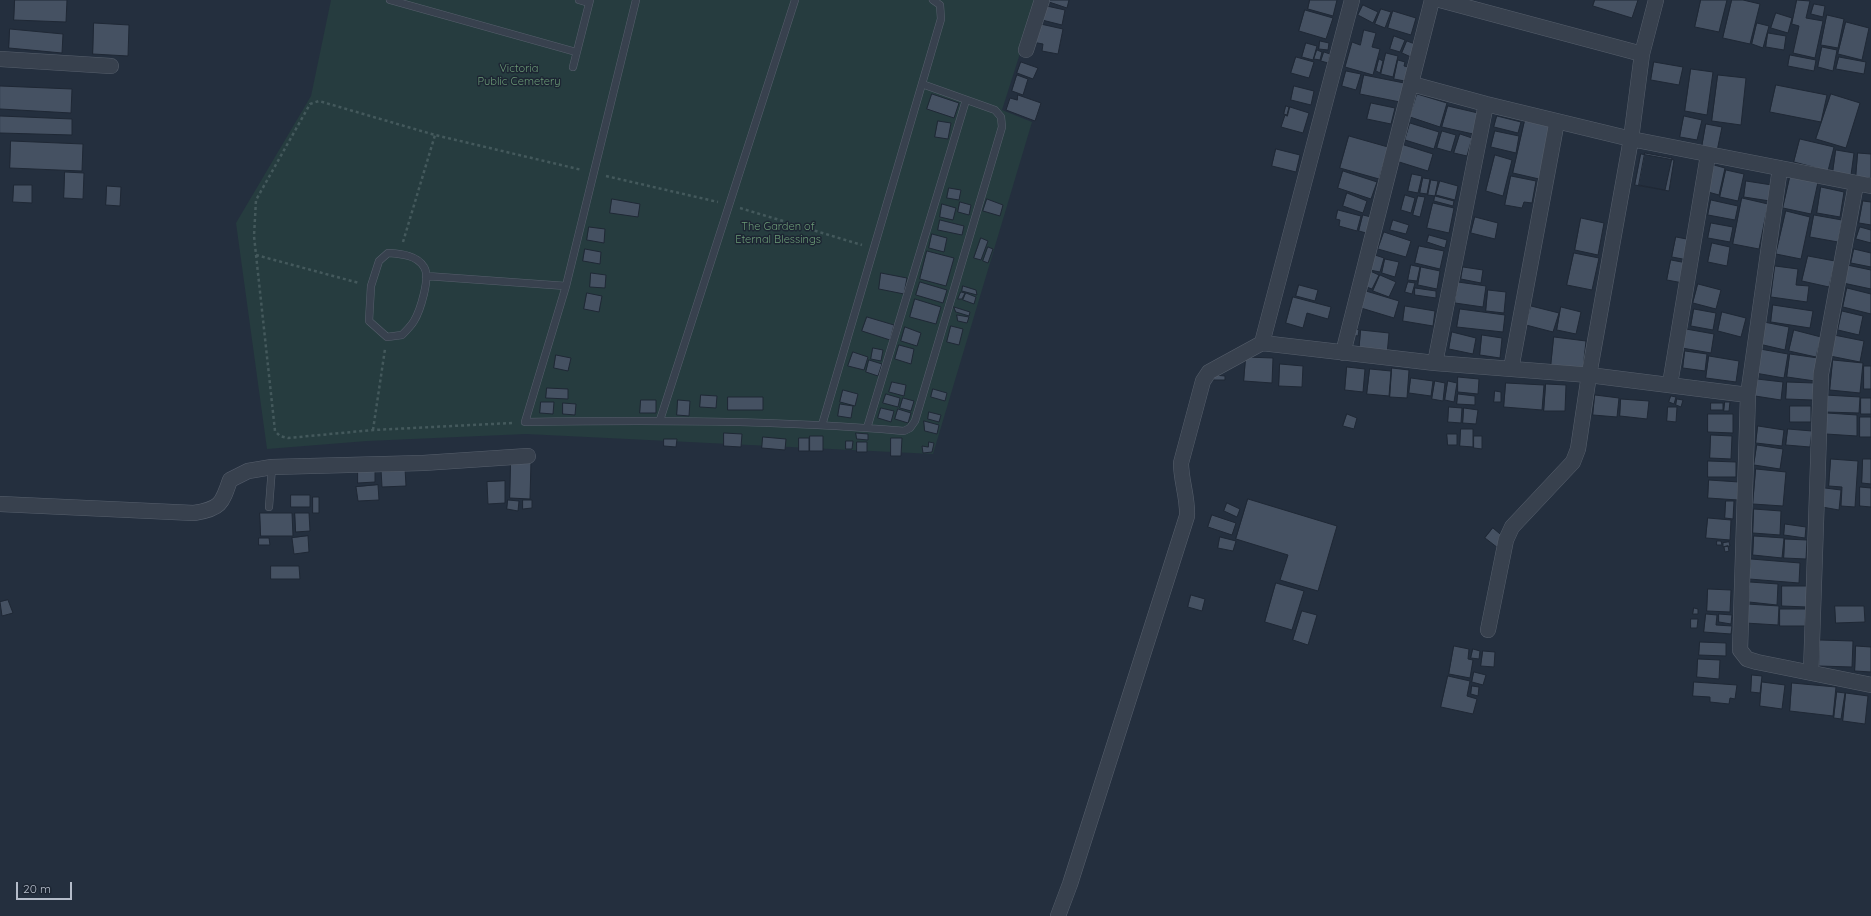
<!DOCTYPE html>
<style>
body{margin:0}
#map{position:relative;width:1871px;height:916px;overflow:hidden;background:#242f3e;font-family:Quicksand,sans-serif}
canvas{display:block}
.scale{position:absolute;left:16px;top:882px;width:56px;height:18px;box-sizing:border-box;border:2px solid #b4bcc9;border-top:0;padding-left:5px;font-size:12px;line-height:14px;white-space:nowrap;color:#b4bcc9;-webkit-text-stroke:3px #1d2633;paint-order:stroke}
</style>
<div id="map">
<canvas width="1871" height="916"></canvas>
<div class="scale">20 m</div>
</div>
<script>
const context = document.querySelector('canvas').getContext('2d');
context.lineJoin = 'round';
function fill(path, color) {
  context.fillStyle = color;
  context.fill(path, 'evenodd');
}
function trace(path, color, width, dash) {
  context.strokeStyle = color;
  context.lineWidth = width;
  context.lineCap = dash ? 'butt' : 'round';
  context.setLineDash(dash || []);
  context.stroke(path);
}
function label(font, color, halo, rows, align = 'center') {
  context.font = font + ' Quicksand,sans-serif';
  context.lineWidth = 3;
  context.setLineDash([]);
  context.textBaseline = 'middle';
  context.strokeStyle = halo;
  context.fillStyle = color;
  for (const [text, x, y, turn = 0] of rows) {
    context.save();
    context.translate(x, y);
    context.rotate((+turn || 0) * Math.PI / 180);
    context.textAlign = isNaN(turn) ? turn : align;
    if (halo) context.strokeText(text, 0, 0);
    context.fillText(text, 0, 0);
    context.restore();
  }
}
fill(new Path2D(`
 M331 0H1037L1002 110 1032 122 933 454 526 434 367 441 267 449 236 223 311 96Z`), '#263c3f');
const building = new Path2D(`
 M15 0H67L66 22 14 20Z
 M1050 0H1069L1067 8 1049 2Z
 M1310 0H1337L1333 16 1308 9Z
 M1595 0H1638L1632 18 1593 6Z
 M1701 0H1727L1719 32 1695 27Z
 M1732 0H1743L1760 4 1750 44 1723 38Z
 M1797 0 1810 1 1806 18 1823 21 1815 58 1793 53 1799 26 1792 24Z
 M1814 4 1825 6 1823 17 1811 14Z
 M1042 5 1065 10 1062 25 1038 19Z
 M1363 5 1378 12 1373 23 1358 15Z
 M1381 9 1391 12 1385 28 1375 24Z
 M1305 10 1333 18 1326 39 1299 31Z
 M1393 11 1416 18 1411 35 1388 28Z
 M1776 13 1792 18 1788 33 1771 28Z
 M1827 15 1844 19 1838 48 1821 45Z
 M1846 22 1869 28 1862 60 1838 54Z
 M94 23 129 25 128 56 93 54Z
 M1036 23 1063 29 1058 54 1042 51 1043 44 1032 42Z
 M1757 23 1769 26 1763 48 1752 44Z
 M10 29 63 34 62 53 9 48Z
 M1364 30 1376 33 1372 47 1380 49 1373 75 1345 67 1352 42 1360 45Z
 M1768 33 1786 36 1784 50 1766 47Z
 M1394 36 1405 40 1400 52 1390 49Z
 M1320 41 1329 43 1328 50 1319 49Z
 M1407 41 1415 44 1411 57 1402 53Z
 M1306 43 1317 46 1313 60 1302 57Z
 M1822 47 1837 50 1833 71 1818 67Z
 M1317 50 1322 52 1320 60 1314 59Z
 M1324 52 1330 54 1328 63 1321 61Z
 M1386 53 1398 56 1393 77 1381 74Z
 M1790 55 1816 60 1814 71 1788 66Z
 M1296 57 1314 62 1309 78 1291 73Z
 M1839 57 1866 62 1864 74 1836 69Z
 M1379 59 1383 61 1380 73 1376 71Z
 M1398 60 1405 62 1404 66 1413 68 1410 82 1394 79Z
 M1021 62 1038 68 1033 79 1017 73Z
 M1654 62 1683 67 1679 85 1651 80Z
 M1691 69 1713 72 1707 115 1685 111Z
 M1346 71 1361 74 1356 90 1342 86Z
 M1017 75 1028 79 1023 95 1012 91Z
 M1364 75 1404 83 1400 102 1360 94Z
 M1718 75 1746 78 1741 125 1712 121Z
 M1776 85 1827 95 1821 122 1770 112Z
 M0 86 72 89 71 113 0 109Z
 M1294 86 1314 91 1311 105 1291 100Z
 M932 94 959 103 954 118 927 109Z
 M1417 94 1447 103 1440 127 1410 117Z
 M1831 94 1860 103 1846 148 1816 139Z
 M1018 95 1041 103 1035 121 1006 110 1010 98 1017 100Z
 M1371 103 1395 108 1391 124 1367 119Z
 M1286 106 1289 107 1287 115 1284 114Z
 M1448 106 1478 113 1473 134 1442 127Z
 M1290 107 1309 113 1303 133 1281 127 1285 115 1287 116Z
 M0 116 72 119V135L0 133Z
 M1497 116 1521 122 1518 133 1494 127Z
 M1684 116 1702 120 1697 140 1680 137Z
 M1525 120 1551 126 1539 179 1513 173Z
 M938 121 951 123 948 139 935 137Z
 M1410 123 1439 132 1434 149 1405 140Z
 M1706 124 1722 127 1717 151 1702 147Z
 M1442 131 1456 135 1451 152 1437 148Z
 M1495 131 1519 136 1516 153 1491 147Z
 M1460 134 1472 138 1467 156 1454 153Z
 M1349 136 1388 147 1379 179 1340 168Z
 M1800 139 1834 147 1828 171 1794 162Z
 M11 141 83 144 82 171 10 168Z
 M1401 144 1433 154 1428 171 1396 161Z
 M1276 149 1300 155 1296 172 1272 166Z
 M1836 150 1854 153 1851 175 1833 172Z
 M1645 153 1672 158 1665 190 1639 185Z
 M1858 153 1871 154V178L1856 177Z
 M1641 154 1674 160 1669 191 1635 185Z
 M1495 155 1512 160 1503 196 1486 191Z
 M1714 165 1725 168 1719 195 1708 192Z
 M1726 170 1744 174 1738 201 1720 197Z
 M1343 171 1377 182 1371 199 1338 188Z
 M65 172 84 173 83 199 64 198Z
 M1412 174 1422 176 1418 193 1408 191Z
 M1511 176 1536 181 1532 203 1524 202 1522 208 1505 205Z
 M1790 177 1818 182 1811 214 1783 208Z
 M1423 178 1430 179 1427 194 1420 193Z
 M1431 180 1438 181 1435 196 1428 195Z
 M1440 181 1458 186 1455 200 1436 195Z
 M1746 181 1772 185 1770 201 1744 197Z
 M14 185H32V203L13 202Z
 M107 186 121 187 120 206 106 205Z
 M1821 187 1844 192 1840 217 1817 213Z
 M949 188 961 190 959 200 947 198Z
 M1347 193 1367 201 1363 213 1343 206Z
 M1405 195 1415 198 1411 213 1401 210Z
 M1418 196 1425 197 1420 217 1413 215Z
 M1435 196 1454 201 1453 206 1434 201Z
 M1742 198 1768 204 1759 249 1733 244Z
 M612 199 640 204 638 217 610 213Z
 M987 199 1003 205 1000 216 983 211Z
 M1711 200 1738 206 1735 220 1708 215Z
 M1863 201 1871 202V225L1859 223Z
 M960 202 971 205 969 215 958 212Z
 M1433 203 1454 208 1449 233 1427 228Z
 M942 204 956 208 953 220 940 217Z
 M1338 210 1361 216 1357 231 1339 226 1340 220 1336 219Z
 M1786 211 1810 217 1801 259 1776 254Z
 M1363 215 1371 217 1366 233 1359 231Z
 M1814 215 1842 220 1838 242 1810 237Z
 M1475 217 1498 223 1495 239 1471 233Z
 M1581 218 1604 223 1598 255 1575 250Z
 M940 220 964 226 962 235 938 230Z
 M1393 220 1409 225 1406 234 1390 230Z
 M1711 223 1733 227 1730 242 1708 238Z
 M589 227 605 229 604 243 587 240Z
 M1860 227 1871 230V243L1856 239Z
 M1384 232 1411 241 1406 257 1378 249Z
 M932 234 947 238 944 252 929 248Z
 M1429 235 1447 240 1445 248 1427 242Z
 M1676 237 1692 240 1688 260 1672 257Z
 M981 238 988 241 981 260 974 258Z
 M1712 243 1730 247 1727 266 1708 262Z
 M1419 246 1444 251 1440 269 1415 263Z
 M988 247 993 249 988 263 983 261Z
 M585 249 601 252 600 264 583 261Z
 M1854 249 1871 253V267L1851 263Z
 M927 251 954 258 946 286 920 279Z
 M1574 253 1599 258 1592 290 1567 285Z
 M1375 255 1384 258 1380 272 1370 270Z
 M1808 256 1835 261 1829 287 1802 281Z
 M1385 259 1399 262 1395 277 1382 273Z
 M1671 260 1687 263 1683 283 1667 280Z
 M1411 265 1420 267 1417 281 1408 280Z
 M1847 265 1871 270V289L1843 283Z
 M1775 266 1798 269 1796 285 1809 286 1807 302 1771 297Z
 M1421 267 1440 271 1437 289 1418 285Z
 M1463 267 1483 270 1481 283 1461 279Z
 M1370 271 1379 275 1372 289 1364 286Z
 M591 273 606 275 605 288 590 287Z
 M881 273 907 278 904 294 879 289Z
 M1380 275 1396 282 1389 297 1373 291Z
 M920 282 947 290 943 303 916 295Z
 M1408 282 1415 283 1412 294 1405 292Z
 M1458 282 1486 286 1483 307 1455 303Z
 M1698 284 1721 290 1716 309 1693 303Z
 M1299 285 1318 290 1315 301 1296 296Z
 M963 286 976 290 977 295 962 291Z
 M1415 288 1436 291V298L1415 295Z
 M1847 288 1871 294V314L1843 307Z
 M1488 290 1506 292 1504 313 1486 311Z
 M1366 291 1399 301 1394 318 1361 308Z
 M961 292 965 293 962 299H958Z
 M587 293 602 296 599 312 584 309Z
 M966 293 976 297 974 304 963 300Z
 M1293 297 1331 307 1328 319 1307 313 1303 328 1286 323Z
 M915 299 941 307 936 324 910 317Z
 M1773 305 1813 311 1810 328 1771 322Z
 M1405 306 1435 311 1433 326 1403 321Z
 M1531 306 1559 313 1553 332 1526 325Z
 M954 307 970 312 969 316 956 312Z
 M1561 307 1581 312 1576 334 1557 330Z
 M1460 309 1505 315 1503 332 1457 327Z
 M1694 309 1716 313 1713 330 1691 326Z
 M1842 311 1863 316 1859 335 1838 330Z
 M1722 312 1746 318 1741 337 1718 331Z
 M957 315 969 317 967 323 958 321Z
 M867 317 894 325 890 340 862 331Z
 M1764 322 1789 327 1785 350 1759 344Z
 M951 326 963 329 959 345 947 342Z
 M905 327 921 333 917 346 901 341Z
 M1353 328 1359 330 1358 336 1352 335Z
 M1686 329 1714 334 1711 353 1682 348Z
 M1361 330 1389 333 1387 355 1359 352Z
 M1794 330 1821 337 1816 357 1789 351Z
 M1452 332 1476 338 1473 354 1449 349Z
 M1482 335 1502 338 1500 358 1480 355Z
 M1834 335 1864 341 1860 362 1830 356Z
 M1554 337 1586 341 1583 369 1551 366Z
 M899 345 914 349 911 364 895 359Z
 M873 348 883 350 881 361 871 359Z
 M1760 349 1788 354 1784 378 1755 373Z
 M1685 351 1707 354 1705 371 1683 368Z
 M853 352 868 357 864 370 848 366Z
 M1790 354 1818 358 1815 381 1787 377Z
 M556 355 571 358 568 371 554 368Z
 M1709 356 1739 361 1736 382 1706 378Z
 M1246 357 1273 358 1272 383 1244 381Z
 M869 360 882 364 878 376 866 372Z
 M1833 360 1863 363 1860 393 1830 390Z
 M1280 364 1303 366 1302 387 1279 386Z
 M1864 366H1871V389H1864Z
 M1347 367 1365 369 1363 392 1345 390Z
 M1392 368 1409 370 1407 398 1390 397Z
 M1370 369 1391 371 1389 396 1367 394Z
 M1214 375 1225 376V380H1214Z
 M1458 377 1479 379 1478 394 1458 392Z
 M1411 378 1433 381 1431 396 1409 393Z
 M1757 379 1783 382 1781 400 1755 396Z
 M1435 381 1445 383 1443 401 1432 399Z
 M1448 381 1457 383 1454 402 1445 400Z
 M892 382 906 385 904 396 889 392Z
 M1787 382 1814 383 1813 400 1786 399Z
 M1506 383 1544 385 1542 410 1504 407Z
 M1546 384 1566 385 1565 411H1544Z
 M547 388 568 389V399L546 398Z
 M933 389 947 393 945 401 931 397Z
 M843 390 858 394 855 406 840 402Z
 M1495 391 1501 392V402H1494Z
 M886 394 900 398 898 407 883 403Z
 M1458 394 1475 396V405L1457 404Z
 M701 395 717 396 716 408 700 407Z
 M1595 395 1619 398 1617 417 1593 415Z
 M1825 395 1860 397 1859 413 1825 412Z
 M1671 396 1676 397 1674 404 1669 402Z
 M728 397H763V410H728Z
 M903 398 914 401 911 411 900 408Z
 M1861 398H1871V414H1861Z
 M1621 399 1649 401 1647 419 1620 416Z
 M1677 399 1683 400 1681 407 1676 405Z
 M641 400H656V413H640Z
 M678 400 690 401 689 416 677 415Z
 M541 402H554L553 414 540 413Z
 M1725 402H1730L1729 411H1724Z
 M563 403 576 404 575 415 563 414Z
 M1711 403H1723V410H1711Z
 M840 404 853 406 851 418 838 416Z
 M1790 406H1811V422H1790Z
 M1449 407 1462 408 1461 423 1448 422Z
 M1668 407H1677L1676 422 1667 421Z
 M881 408 894 411 891 422 878 418Z
 M1464 408 1478 410 1476 424 1463 423Z
 M898 409 911 413 908 423 895 419Z
 M929 412 941 415 939 422 928 419Z
 M1827 413 1857 415V436L1826 434Z
 M1347 414 1357 418 1354 429 1343 426Z
 M1708 414H1733V433L1708 432Z
 M1860 417H1871V437H1860Z
 M924 421 939 425 937 434 925 431Z
 M1758 426 1784 430 1782 446 1756 443Z
 M1461 429H1473V447L1460 446Z
 M1788 429 1812 431 1810 447 1786 445Z
 M724 433 742 434 741 447 724 446Z
 M856 433 868 434V440L857 439Z
 M1447 434H1457V445H1448Z
 M1711 435 1732 436 1731 459 1710 458Z
 M810 436H823V451H810Z
 M1474 436H1482V449L1474 448Z
 M763 437 786 439 785 450 762 448Z
 M799 438H809V451H799Z
 M891 438H902L901 456H891Z
 M664 439H677L676 447 664 446Z
 M846 441H853L852 449H846Z
 M857 442H867V452H857Z
 M929 442 934 443 932 452 923 453 922 446 928 447Z
 M1757 445 1783 449 1780 469 1754 465Z
 M1831 459 1858 461 1855 507 1841 506 1842 487 1829 486Z
 M1863 459H1871V484L1862 483Z
 M511 461H531L530 499 510 498Z
 M1708 461 1736 462V477H1708Z
 M405 468 406 486 382 487 381 469Z
 M1756 469 1786 472 1783 506 1753 504Z
 M358 471H375V482L358 483Z
 M1709 480 1739 482 1738 500 1708 498Z
 M505 481V503L488 504 487 482Z
 M378 485 379 500 358 501 356 487Z
 M1860 487 1871 488V507L1860 506Z
 M1825 488 1841 490 1839 510 1822 507Z
 M291 495H310V507H291Z
 M313 497H319V513H313Z
 M1248 499 1337 526 1318 591 1280 580 1288 555 1236 539Z
 M508 500 519 501 518 511 507 509Z
 M523 500H532V508L523 509Z
 M1726 501H1734L1733 519 1725 518Z
 M1227 503 1240 509 1237 517 1224 511Z
 M1754 509 1781 511 1780 535 1753 533Z
 M260 513H292L293 536H261Z
 M295 513H309L310 531 296 532Z
 M1212 515 1236 523 1232 535 1208 527Z
 M1708 518 1731 520 1730 540 1706 538Z
 M1785 524 1806 527 1805 538 1784 535Z
 M1493 528 1506 539 1498 548 1485 538Z
 M308 536 309 552 294 554 292 538Z
 M1754 536 1784 538 1782 558 1753 555Z
 M1220 537 1236 541 1233 551 1218 548Z
 M259 538H269L270 545H259Z
 M1785 539 1807 540 1806 559 1784 558Z
 M1717 541H1721L1722 545H1717Z
 M1729 542 1730 546 1723 547V543Z
 M1728 546 1729 551 1725 552 1724 547Z
 M1751 559 1800 563 1799 583 1749 579Z
 M271 566H299L300 579H271Z
 M1750 582 1778 584 1777 605 1749 602Z
 M1276 583 1304 591 1292 630 1265 622Z
 M1782 586H1808L1807 607 1782 606Z
 M1708 589 1731 590 1730 612 1707 611Z
 M1191 595 1205 599 1202 611 1188 607Z
 M8 600 13 613 2 616 0 602Z
 M1747 604 1779 606 1778 625 1745 623Z
 M1835 606H1864L1865 622 1836 623Z
 M1694 608 1698 609V614H1693Z
 M1780 609H1806L1805 626H1780Z
 M1302 611 1317 615 1308 645 1293 640Z
 M1706 614 1717 615 1716 625 1732 626 1731 634 1704 632Z
 M1719 614 1732 615 1731 624 1719 622Z
 M1691 619H1698L1697 628H1691Z
 M1820 640 1853 641 1852 667 1819 666Z
 M1700 642 1726 643V656L1699 655Z
 M1454 646 1469 649 1468 659 1473 660 1470 678 1449 674Z
 M1856 646 1871 647V672L1855 671Z
 M1473 649 1480 651 1479 659 1471 658Z
 M1483 651 1495 652 1494 667 1481 666Z
 M1698 659 1720 660 1719 679 1697 677Z
 M1474 672 1486 675 1483 685 1472 682Z
 M1752 675 1762 676 1760 693 1751 692Z
 M1448 676 1470 681 1467 696 1477 699 1473 714 1441 707Z
 M1694 682 1737 685 1735 699 1730 698 1729 704 1710 702V697L1693 696Z
 M1762 682 1785 685 1782 709 1760 706Z
 M1792 683 1836 687 1833 716 1790 711Z
 M1472 686 1479 687 1478 696 1471 694Z
 M1837 692 1845 693 1841 719 1834 718Z
 M1846 693 1868 696 1865 724 1843 721Z`);
fill(building, '#455162');
trace(building, '#1f2835', 1);
const service = new Path2D(`
 M390 0 576 52
 M579 0 589 3
 M636 0 566 286 525 422C651 420 777 420 904 431L910 428 915 421 1002 127 1001 117 995 110 922 84
 M573 67 590 0
 M388 253C401 254 417 255 424 267 431 277 420 311 414 321 411 326 406 331 402 335L387 337 369 321 371 286 379 261Z
 M426 276 566 286
 M660 420 795 0
 M822 425 941 19 940 5 933 0
 M867 428 966 100
 M269 507 272 467`);
const minor = new Path2D(`
 M1440 0 1642 54
 M1026 50 1042 0
 M0 59 111 66
 M1412 84 1486 104 1631 139 1871 186
 M1780 168 1748 395 1740 650 1747 659 1757 662 1871 685
 M1262 343 1352 0
 M1343 353 1432 0
 M1435 363 1486 104
 M1511 369 1557 121
 M1670 384 1708 155
 M0 504 194 513C220 509 222 504 230 480L248 471 272 467 423 463 528 456
 M1488 630 1506 540 1512 527 1573 462 1578 449 1589 375 1631 139 1642 54 1656 0
 M1811 672 1821 374 1856 184
 M1058 916 1070 884 1187 516C1188 498 1181 481 1181 463L1203 381 1209 372 1262 343 1435 363 1589 375 1748 395`);
trace(service, '#565f6c', 8);
trace(minor, '#565f6c', 16);
trace(new Path2D(`
 M606 176 718 202
 M740 208 862 245
 M403 242 435 135
 M256 255 359 283
 M512 423 373 430 288 438 280 436 275 431 254 236 256 200 310 104 319 101 435 135 582 170
 M373 430 385 349`), '#44595c', 2.5, [3, 3]);
trace(service, '#38414e', 7);
trace(minor, '#38414e', 15);
label('11px', '#6b9a76', '#1d2633', [
 ["Victoria",519,69],
 ["Public Cemetery",519,82],
 ["The Garden of",778,227],
 ["Eternal Blessings",778,240]
]);
</script>
